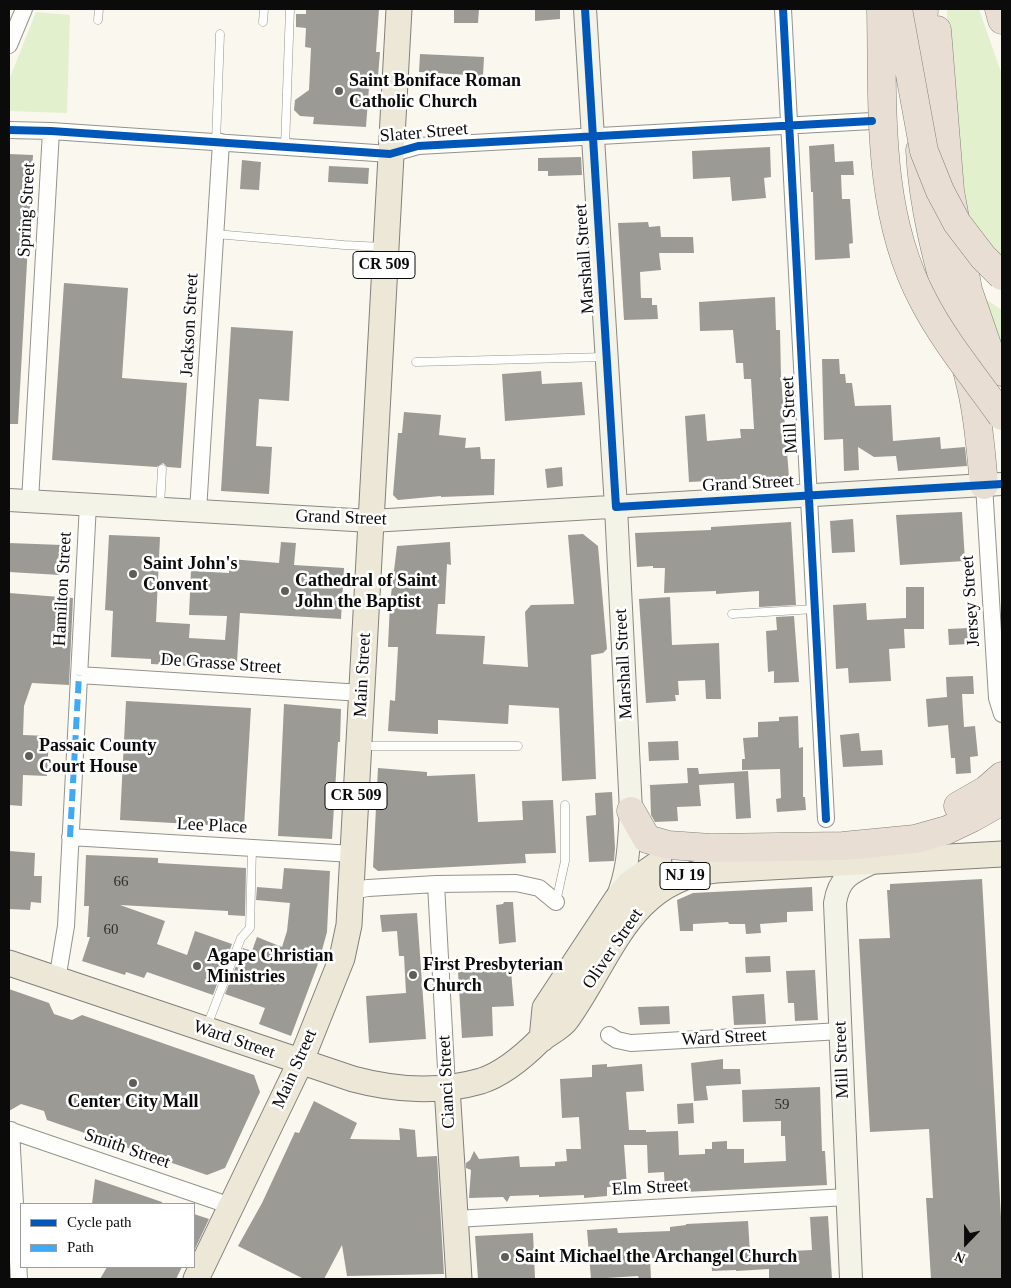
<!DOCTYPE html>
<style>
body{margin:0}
#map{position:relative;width:1011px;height:1288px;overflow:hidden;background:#faf8ee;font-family:Georgia,serif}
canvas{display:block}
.frame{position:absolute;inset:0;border:10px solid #0b0b0b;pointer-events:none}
.legend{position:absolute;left:20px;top:1203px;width:175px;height:65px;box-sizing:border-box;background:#fff;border:1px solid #9d9d9d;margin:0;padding:6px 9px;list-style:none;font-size:15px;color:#0b0b0b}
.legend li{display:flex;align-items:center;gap:10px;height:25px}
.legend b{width:25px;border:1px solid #9d9d9d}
.north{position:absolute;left:941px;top:1218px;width:50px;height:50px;-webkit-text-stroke:4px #fff;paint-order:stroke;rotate:202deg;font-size:14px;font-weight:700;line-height:20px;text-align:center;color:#0b0b0b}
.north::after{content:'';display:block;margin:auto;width:18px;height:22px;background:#0b0b0b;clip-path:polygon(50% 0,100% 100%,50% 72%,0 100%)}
</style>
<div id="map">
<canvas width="1011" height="1288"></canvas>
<div class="frame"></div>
<ul class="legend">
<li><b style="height:6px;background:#0057b8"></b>Cycle path</li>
<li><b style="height:6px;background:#3fa9f5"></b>Path</li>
</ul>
<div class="north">N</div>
</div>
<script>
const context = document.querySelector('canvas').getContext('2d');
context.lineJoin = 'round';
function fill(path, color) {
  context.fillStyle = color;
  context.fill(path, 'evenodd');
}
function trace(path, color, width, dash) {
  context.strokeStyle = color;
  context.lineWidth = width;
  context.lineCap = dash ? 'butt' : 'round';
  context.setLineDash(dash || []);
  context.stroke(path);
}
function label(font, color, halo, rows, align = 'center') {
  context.font = font + ' Georgia,serif';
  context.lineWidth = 5;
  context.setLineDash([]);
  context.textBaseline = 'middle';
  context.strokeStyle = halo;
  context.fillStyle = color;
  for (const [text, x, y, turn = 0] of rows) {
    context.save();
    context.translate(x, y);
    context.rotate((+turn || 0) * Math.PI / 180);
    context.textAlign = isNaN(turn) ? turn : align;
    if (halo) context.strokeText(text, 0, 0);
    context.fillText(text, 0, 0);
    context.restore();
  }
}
fill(new Path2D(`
 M947 9H979L1002 75V260L960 207 951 153Z
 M36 12 70 15 67 113 9 111V80Z
 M984 298 1002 310V354Z`), '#e2f0ce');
fill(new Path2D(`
 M306 9H379L376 52H380L377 88 369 87 366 127 313 124 314 117 300 116 294 110 295 100 309 90 311 48 305 47 306 28 296 27V14H306Z
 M454 9H479L478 23H454Z
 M535 9H560V19L535 21Z
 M420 54 484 57 483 76 419 72Z
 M834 144 835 162 853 161 854 175H841L842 199H850L853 243 849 244 850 258 815 260 813 192H811L809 146Z
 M770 147 771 177 764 178 766 198 732 201 730 177 693 179 692 151Z
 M9 154 33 155 18 424H9Z
 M581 157 582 175 548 176V171H538V158Z
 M242 160 261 162 259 190 240 189Z
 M329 166 369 168 368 184 328 182Z
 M648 222 649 227 660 226 661 237H693L694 253H659L661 270 640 272 641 298H652V305H657L658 319 624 320 618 223Z
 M64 283 128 288 122 378 187 383 181 468 167 467 163 463 157 467 52 460Z
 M775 297 776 330H780L781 377 789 477 689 482 685 416 705 414 707 441 741 438 740 429H754L751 379H744L743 363H736L733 330 700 331 699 302Z
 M231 327 293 331 289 401 259 399 256 446 272 447 269 494 221 491Z
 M822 359H839L840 374H845L846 383H852L855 406 891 405 893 441 940 437 941 449 965 447 967 466 898 471 896 456 874 457 858 447 859 470 844 471 843 439 824 440Z
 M541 371 542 384 582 382 585 415 505 421 502 374Z
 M404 412 441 415 439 435 466 438 465 448 480 447 481 459H495L494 495 441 497V496L398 500 393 495 398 433H402Z
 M562 467 563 486 547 488 545 469Z
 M962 512 965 561 900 565 896 515Z
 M853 519 855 552 832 553 830 521Z
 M791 522 796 605 759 607V591L716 594V591L664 593 665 568H653V566L637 567 635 533 711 530V527Z
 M583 534 598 546 607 649 603 653 591 655 596 779 562 781 559 708 509 705 508 724 438 720V734L388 731 390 700 395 701 398 647H388L390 603 397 546 450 542 451 565 447 564 445 604H438L436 634 485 636 483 664 528 667 525 612 531 605 574 604 568 535Z
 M109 535 160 537 156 622 190 624 189 638 225 640 227 616 189 615 191 571 229 573 230 559 279 563 281 542 296 543 294 565 344 568 341 619 240 613 237 662 216 661V667L151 664V659L111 657 113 611 105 610Z
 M9 543 62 545 60 575 9 572Z
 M906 587H924V629H904L905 648 889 649 891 681 849 683 848 668 836 669 833 605 866 603 867 620 906 618Z
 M9 593 73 598 69 685 32 683 24 706 23 735 49 736 47 776 23 775 22 806 9 805Z
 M670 597 672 645 719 643 721 699H706L705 680 678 681 679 695H675L676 701 646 703 639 599Z
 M794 616 799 682 774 683V671L768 672 766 631 777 630 776 617Z
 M969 628 970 644 949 645 948 629Z
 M973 676 974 694H962L964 727 975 726 978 756 970 757 971 773 956 774 955 758H951L948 725 928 727 926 699 947 697 946 677Z
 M126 701 251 708 244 827 120 820Z
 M284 704 341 709 340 742H338L332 839 278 836Z
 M798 716 799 748 803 747V797H805L806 810 777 812 776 799 781 798 780 769 742 770V759H745L743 738 758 737V722L779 721V717Z
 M859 733 861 751 882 750 883 765 843 767 840 735Z
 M678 741 679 760 649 761 648 742Z
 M378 768 427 772V776L475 774 478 822 523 820 522 801 553 800 556 853 525 854 526 863 378 871 373 867Z
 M687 768H698L699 774 748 771 751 818 736 819 734 783 699 785 701 806 677 807 678 821 655 822 651 815 650 785 688 783Z
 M612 792 615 848 614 861 589 862 586 816 596 815 595 793Z
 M9 851 35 853 34 876H42L41 903 31 902 30 910 9 909Z
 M86 855 158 858V863L246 868 245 916 228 915V911L120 905 165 921 157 944 187 955 195 931 232 944 213 995 147 972 144 978 126 972 125 975 82 961 90 937H87L89 906H84Z
 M284 868 330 871 327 932 319 961 291 1036 259 1024 265 1008 225 994 243 948 252 951 257 937 282 947 287 931 290 903 256 900 257 887 282 889Z
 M982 879 1002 1235V1279H931L926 1198H933L929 1129 870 1132 859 939 890 938 887 890H890V884Z
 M812 887 813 911 787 912V922L760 924 761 933 746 934 745 924H729L728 922 693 924V931H680L677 900 693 893Z
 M504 902H513L516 942 499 944 496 905 503 904Z
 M417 913 426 1039 369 1043 366 996 406 993 404 956H399L397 931 382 932 380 915Z
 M770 956 771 972 746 973 745 957Z
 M815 970 818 1020 795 1021 794 1003H788L786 971Z
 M511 971 514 1006 492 1007 493 1036 462 1038 458 972Z
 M9 989 49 1003 54 1014 72 1020 82 1015 254 1075 260 1092 225 1168 207 1175 47 1120 44 1111 21 1104 9 1111Z
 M764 994 766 1024 734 1025 732 996Z
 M669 1006 670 1024 640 1025 638 1007Z
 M723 1059V1069H740L741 1084 706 1086 708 1100 694 1101 691 1063Z
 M607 1064V1067L642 1064 644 1091 626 1092 629 1130H646V1132L678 1131 679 1155 705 1154V1149H712V1142L727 1141V1149H744V1163L786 1161 785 1136H781V1121L743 1122 742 1090 820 1087 822 1151H825L827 1185 665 1193 664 1172 648 1173 647 1145H624L627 1186 607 1187V1196L584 1198V1195L539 1197V1195L510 1196 507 1202 503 1197 469 1198 471 1170 466 1168V1163L470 1160 474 1151 479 1159 519 1156 520 1167 555 1166V1162L567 1161 566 1149H581L579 1117 562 1118 560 1079 592 1077V1065Z
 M314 1101 357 1123 350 1139 400 1140 399 1128 415 1130 417 1157 437 1156 444 1274 347 1276 342 1245 324 1279H304L238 1246 262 1203 295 1132 299 1133Z
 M693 1103 694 1123 678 1124 677 1104Z
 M95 1179 162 1202V1204H92Z
 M194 1214 209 1219 194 1251Z
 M828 1216 832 1279H769V1269L736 1271V1270L712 1271 711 1258 686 1260 687 1263H672V1257L650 1258 651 1279H639L638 1276 591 1279 587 1230 617 1228 618 1233 670 1231V1227L686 1225V1224L748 1221 750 1253 812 1250 810 1217Z
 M533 1233 535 1278 478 1279 475 1236Z
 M107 1267H182L176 1279H100Z`), '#9c9a94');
const lane = new Path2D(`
 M98 20 99 9
 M263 22 264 9
 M216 142 220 34
 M285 147 290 9
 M215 234 344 245 383 247
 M416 362 605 357
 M160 506 162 469
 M732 614 815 609
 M363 746H518
 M556 902 565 861V805
 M207 1026 241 938 250 928 252 848`);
const street = new Path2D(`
 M783 9 826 819
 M9 45 24 9
 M9 130 51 131 390 154 418 146 872 121
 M984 485 997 698 1002 714
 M30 501 51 131
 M198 511 221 142
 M79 675 362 693
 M70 837 353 854
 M436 884 447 1087
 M351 891 368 888 436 884 516 883 539 888 556 902
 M57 980 66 926 88 504
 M609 1035 617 1040 631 1043 841 1031
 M9 1130 231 1206
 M11 1130 19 1279
 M455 1219 847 1197`);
const secondary = new Path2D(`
 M585 9 616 507 631 811C629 841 629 869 617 898
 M9 500 371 521 1002 484
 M851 1279 835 903C839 876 853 872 876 861`);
const primary = new Path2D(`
 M9 963 353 1079C394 1090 440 1093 481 1081 503 1074 524 1056 540 1040 548 1033 561 1028 567 1019 611 958 629 879 716 870L1002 854
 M542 1039 545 1008 617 899 629 884 659 863
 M447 1087 459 1279
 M196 1279 300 1063 342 958 349 925 399 9`);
const highway = new Path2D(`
 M999 9 1002 20
 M937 30 950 191 968 290 988 348 1002 372
 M919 97 924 9
 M920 150C924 233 954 311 972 391 979 422 981 453 984 485
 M958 806 986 790 1002 776
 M631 811 647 839 668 845 711 848 843 846 915 839 947 830 972 818 1002 801`);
trace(lane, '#93928d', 9);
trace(street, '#93928d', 18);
trace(secondary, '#898884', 24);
trace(primary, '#807f7a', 27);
trace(highway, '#807f7a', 29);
trace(lane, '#fefefc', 8);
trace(street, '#fefefc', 16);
trace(secondary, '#f4f3e8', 22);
trace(primary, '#ece7d7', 25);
trace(highway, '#e9ded3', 28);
const highwayBridge = new Path2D(`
 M881 9C883 106 876 211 923 300 944 341 975 378 1002 416
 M898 9 924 151 940 191 957 223 983 257 1002 276`);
trace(highwayBridge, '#807f7a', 29, []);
trace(highwayBridge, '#e9ded3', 28);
trace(new Path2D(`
 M70 837 79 675`), '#3fa9f5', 6, [12, 6]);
trace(new Path2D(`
 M585 9 616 507 1002 484
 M783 9 826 819
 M9 130 51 131 390 154 418 146 872 121`), '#0057b8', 8);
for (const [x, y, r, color] of [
 [339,91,5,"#5f5e5a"],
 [133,574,5,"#5f5e5a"],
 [285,591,5,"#5f5e5a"],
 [29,756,5,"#5f5e5a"],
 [197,966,5,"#5f5e5a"],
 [413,975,5,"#5f5e5a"],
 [133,1083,5,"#5f5e5a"],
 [505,1257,5,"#5f5e5a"]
]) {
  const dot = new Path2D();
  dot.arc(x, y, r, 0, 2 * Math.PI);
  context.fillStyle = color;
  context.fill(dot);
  trace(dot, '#fff', 2);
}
label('15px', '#2f2f2d', null, [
 ["66",121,882],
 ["60",111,930],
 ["59",782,1105]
]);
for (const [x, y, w] of [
 [384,265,62],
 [356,796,62],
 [685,876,50]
]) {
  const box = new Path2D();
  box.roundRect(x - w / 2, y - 13.5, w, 27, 4);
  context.fillStyle = '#fff';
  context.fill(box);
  trace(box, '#0b0b0b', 1);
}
label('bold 16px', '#0b0b0b', null, [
 ["CR 509",384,265],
 ["CR 509",356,796],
 ["NJ 19",685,876]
]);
label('bold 18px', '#0b0b0b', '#fff', [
 ["Saint Boniface Roman",349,81],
 ["Catholic Church",349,102],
 ["Saint John's",143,564],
 ["Convent",143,585],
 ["Cathedral of Saint",295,581],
 ["John the Baptist",295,602],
 ["Passaic County",39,746],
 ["Court House",39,767],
 ["Agape Christian",207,956],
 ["Ministries",207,977],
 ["First Presbyterian",423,965],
 ["Church",423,986],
 ["Center City Mall",133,1102,"center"],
 ["Saint Michael the Archangel Church",515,1257]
], 'left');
label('18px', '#0b0b0b', '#fff', [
 ["Slater Street",424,133,-5],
 ["Spring Street",27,210,-87],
 ["Marshall Street",585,259,-94],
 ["Jackson Street",190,325,-87],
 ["Mill Street",790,415,-93],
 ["Grand Street",748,484,-3],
 ["Grand Street",341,518,2],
 ["Hamilton Street",63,589,-87],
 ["Jersey Street",971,601,-94],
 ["De Grasse Street",221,664,4],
 ["Marshall Street",624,664,-93],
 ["Main Street",363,675,-87],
 ["Lee Place",212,826,3],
 ["Oliver Street",613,949,-56],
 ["Ward Street",724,1038,-3],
 ["Ward Street",234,1040,19],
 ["Mill Street",842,1060,-92],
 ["Main Street",295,1069,-66],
 ["Cianci Street",447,1082,-93],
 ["Smith Street",127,1149,19],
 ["Elm Street",650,1188,-3]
]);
</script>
